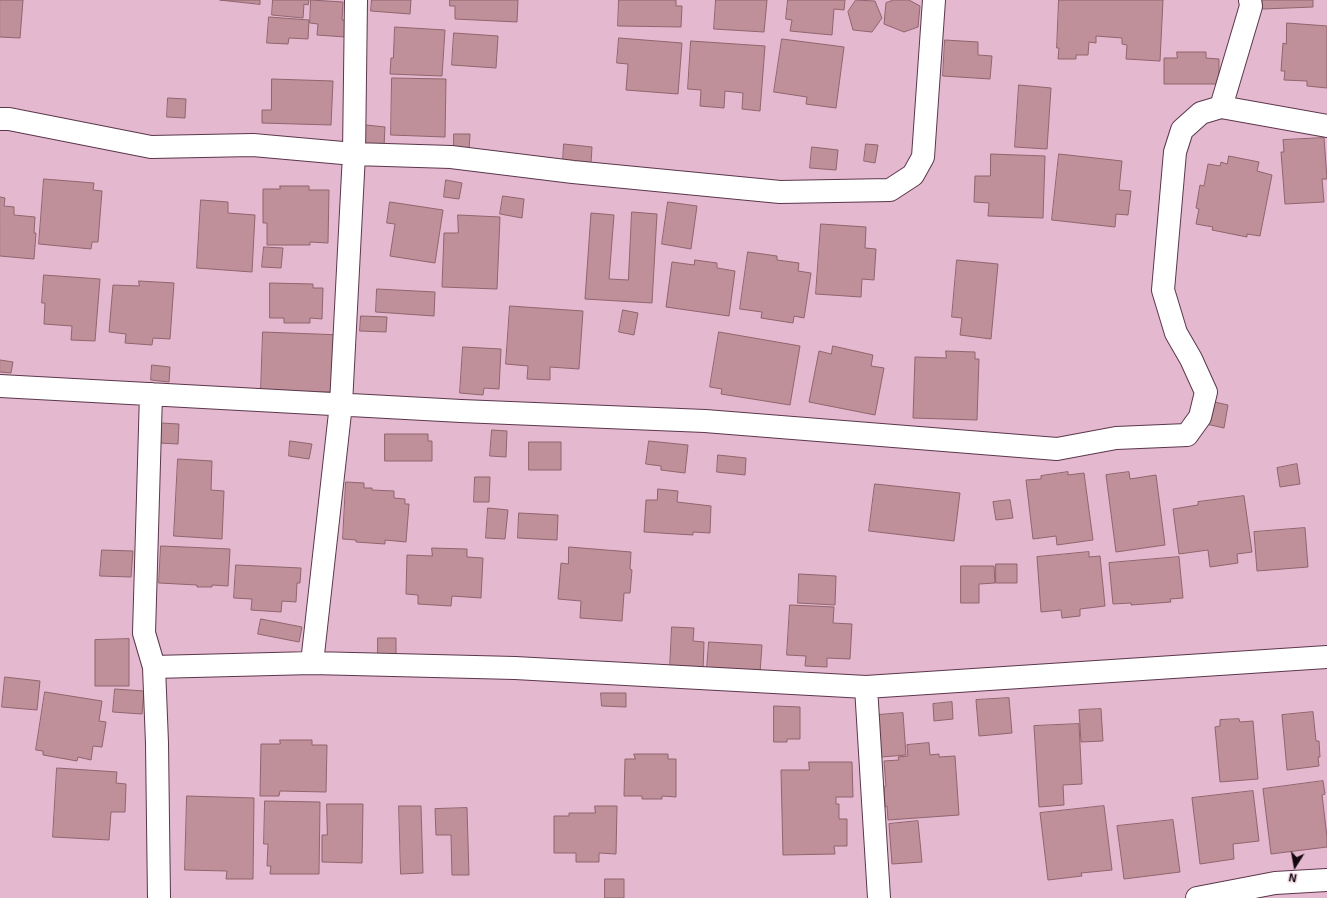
<!DOCTYPE html>
<style>
body{margin:0}
#map{position:relative;width:1327px;height:898px;overflow:hidden;background:#e4b8ce;font-family:"Exo 2",sans-serif}
canvas{display:block}
.north{position:absolute;left:1275px;top:846px;width:40px;height:40px;-webkit-text-stroke:3px #f7e0eb;paint-order:stroke;rotate:191deg;font-size:11px;font-weight:700;line-height:16px;text-align:center;color:#15070f}
.north::after{content:'';display:block;margin:auto;width:14px;height:18px;background:#15070f;clip-path:polygon(50% 0,100% 100%,50% 72%,0 100%)}
</style>
<div id="map">
<canvas width="1327" height="898"></canvas>
<div class="north">N</div>
</div>
<script>
const context = document.querySelector('canvas').getContext('2d');
context.lineJoin = 'round';
function fill(path, color) {
  context.fillStyle = color;
  context.fill(path, 'evenodd');
}
function trace(path, color, width, dash) {
  context.strokeStyle = color;
  context.lineWidth = width;
  context.lineCap = dash ? 'butt' : 'round';
  context.setLineDash(dash || []);
  context.stroke(path);
}
const building = new Path2D(`
 M0 0H23L20 38 0 37Z
 M220 0H260V4Z
 M273 0H309L308 5 304 4 303 18 272 15Z
 M311 0 343 2 342 20H346L345 37 317 35 318 24 310 23Z
 M372 0H411L410 14 371 11Z
 M450 0H518L517 22 455 19V6H450Z
 M619 0H676V6H682L681 27 618 26Z
 M716 0H767L764 32 714 29Z
 M788 0H845L844 10 834 9 832 35 790 31 792 20 786 19Z
 M856 0 875 1 882 18 872 32 853 30 848 12Z
 M894 0H909L920 6 918 27 904 32 884 24 886 3Z
 M1059 0H1163L1160 61 1126 59 1127 45 1122 44V38L1096 36V43L1089 42 1088 55H1076V59H1058L1059 48H1057Z
 M1262 0H1313V7L1263 9Z
 M269 17 309 20 308 39 289 38 288 44 267 43Z
 M1287 23 1327 26V88L1307 86V81L1284 80 1285 71H1281L1283 43 1286 44Z
 M395 27 445 30 442 76 390 74 391 58H393Z
 M454 33 498 36 496 68 452 65Z
 M619 38 682 43 678 94 626 90 628 64 617 63Z
 M782 39 844 47 836 108 806 104 807 97 774 92Z
 M945 40 978 42V55L992 56 990 79 943 76Z
 M691 41 765 46 760 111 742 109 743 93 725 91 724 108 700 106 701 90 688 89Z
 M1177 52H1206V58L1219 59V84H1164V58H1177Z
 M392 78 446 79 445 137 391 135Z
 M272 79 333 81 331 125 262 123V110H271Z
 M1019 85 1051 88 1047 149 1015 147Z
 M168 98 186 99 185 118 167 117Z
 M366 125 385 127 384 146 365 144Z
 M454 134H470L469 150 454 149Z
 M1324 138 1327 179H1322L1324 202 1285 204 1281 152H1284L1283 140Z
 M564 144 592 147 591 163 563 161Z
 M866 144 878 145 875 163 864 161Z
 M812 147 838 150 836 170 810 168Z
 M991 154 1045 156 1043 218 988 216 989 203 974 202 975 176H990Z
 M1059 154 1122 161 1119 190 1131 191 1128 215 1116 214 1115 227 1052 220Z
 M1229 156 1259 162 1257 171 1272 175 1260 236 1247 234V237L1212 230 1213 227 1196 224 1199 209 1196 208 1200 185 1204 186 1208 164 1220 166 1221 162 1227 164Z
 M44 179 94 183 93 190 102 191 98 242H92L91 249 39 244Z
 M446 180 462 183 459 199 444 197Z
 M280 186H309V190H329L328 243 310 242V245H267V223H263V189H280Z
 M503 196 524 199 522 218 500 214Z
 M0 197 5 198 4 206 14 207V215L35 217 34 233H36L34 259 0 256Z
 M201 200 228 202V213L255 215 252 272 197 268Z
 M390 202 443 210 435 263 390 256 395 224 387 223Z
 M668 202 697 206 691 249 662 244Z
 M632 212 657 214 652 303 585 299 591 213 614 215 609 279 628 280Z
 M458 215 500 217 497 289 442 287 444 233H458Z
 M821 224 866 227 865 248 876 249 874 280 862 279 861 297 816 294Z
 M264 247 283 248 281 268 262 267Z
 M748 252 777 256V260L799 263 798 271 811 273 804 318 794 316 793 323 761 318 762 312 740 309Z
 M695 260 717 263V268L735 271 729 316 666 307 672 262 694 265Z
 M957 260 998 264 991 339 960 335 962 318 952 317Z
 M44 275 100 279 95 341 71 340 72 326 44 324 45 303H42Z
 M139 281 174 283 170 339 153 338 152 345 125 343 126 334 109 332 113 285 139 286Z
 M270 283 313 284V288H323L322 319 310 318V323H284V318H270Z
 M377 289 435 292 434 316 376 312Z
 M510 306 583 311 579 369 550 367V380L527 379 528 366 506 364Z
 M623 310 638 313 634 335 619 332Z
 M361 316 387 317 386 332 360 331Z
 M263 332 342 335 339 392H319L318 396 288 394V391L261 390Z
 M719 332 800 346 790 405 721 394 722 389 710 387Z
 M833 346 873 355 871 366 884 368 875 415 809 402 819 351 831 354Z
 M463 347 501 349 499 389 484 388 483 395 460 393Z
 M946 351 975 352V359H979L977 420 913 418 915 357 946 358Z
 M0 360 13 362 11 373 0 372Z
 M152 365 170 367 169 382 151 380Z
 M1210 401 1228 405 1224 428 1206 424Z
 M161 423 179 424 178 444 160 443Z
 M492 430 507 431 506 457 490 456Z
 M385 434H428V441H432V461H385Z
 M290 441 312 444 309 459 289 456Z
 M649 441 688 445 685 473 661 470V466L646 464Z
 M529 442H561V470H529Z
 M718 455 746 458 745 475 717 472Z
 M178 459 212 461 211 490 224 491 222 539 174 536Z
 M1297 464 1300 484 1280 487 1277 468Z
 M1068 472V475L1084 473 1093 540 1057 545 1056 536 1033 539 1026 480 1041 479V476Z
 M1129 472 1130 479 1156 475 1165 545 1116 552 1106 475Z
 M475 477H490L489 502H474Z
 M346 482 364 483V488H372V490L394 491V498L405 499V504H409L406 542 385 540V544L356 542V540L343 539Z
 M875 484 960 493 954 541 869 531Z
 M658 489 678 491 677 502 711 506 710 533 693 532V535L644 532 646 500H657Z
 M1244 496 1252 552 1237 554 1238 563 1210 567 1208 550 1179 554 1173 509 1198 505V502Z
 M1010 500 1013 518 996 520 993 502Z
 M488 508 508 510 505 539 486 538Z
 M519 513 558 515 557 540 518 538Z
 M1305 528 1308 567 1257 571 1254 532Z
 M161 546 230 549 228 586 212 585V587H197V585L159 583Z
 M569 547 631 552 630 569 632 570 630 593H624L622 621 580 618 581 601 558 599 561 563 568 564Z
 M432 548 467 549V557L483 558 481 598 452 596 451 606 418 604V595L406 594 407 555 432 556Z
 M102 550 133 551 131 577 100 576Z
 M1089 552V557L1100 556 1105 606 1080 609V616L1062 618 1061 610 1041 612 1037 557Z
 M1179 557 1183 598 1170 599 1171 602 1131 605V603L1113 604 1109 563Z
 M996 564H1017V583H996Z
 M236 565 301 568 300 583H297L296 602 282 601 281 612 251 610 252 599 234 598Z
 M961 566H994L995 583 979 584V603H961Z
 M799 574 836 576 835 605 798 603Z
 M790 605 834 607 833 623 852 624 850 659 827 658V667L805 666 806 656 787 655Z
 M261 619 302 627 299 642 258 634Z
 M672 627 694 628 693 641 704 642 703 671 670 669Z
 M378 638H396V656H378Z
 M129 639V686H95V640Z
 M709 642 762 645 760 673 707 669Z
 M5 677 40 681 37 710 2 707Z
 M115 689 144 691 142 714 113 712Z
 M45 692 102 701 99 721 106 722 102 747 93 746 91 760 78 757 77 761 43 755V751L36 750Z
 M601 693H626V707L602 706Z
 M1009 698 1012 733 979 736 976 700Z
 M952 702 953 719 934 721 933 704Z
 M774 706 800 707V739H787V742H774Z
 M1101 709 1103 741 1081 742 1079 710Z
 M1313 712 1316 741H1319L1320 757H1318L1319 766 1287 770 1282 715Z
 M903 713 906 755 881 757 878 715Z
 M1239 719 1240 722 1253 721 1258 779 1220 782 1215 727 1220 726V720Z
 M1079 724 1082 784 1063 785 1064 805 1039 807 1034 726Z
 M280 740H312V745H327L326 792 280 791 279 796H260L261 744H280Z
 M929 743 930 755 939 754V757L955 756 959 815 888 820 887 806 885 807 884 787 886 786 884 761 899 760 898 757 908 756 907 745Z
 M634 754H668V759H676V797L662 796V799H642V796H624L625 759H635Z
 M809 762H852L853 797H836V804H839V819H847V846H834L835 854 783 855 781 770H809Z
 M57 768 117 772 116 783 126 784 125 812H111L109 840 53 837Z
 M1323 781 1325 794 1322 795 1327 837V847L1271 854 1263 789Z
 M1253 791 1259 841 1233 844 1234 859 1200 864 1192 798Z
 M187 796 254 798 253 879H226L227 871 185 870Z
 M265 801 320 802 319 874H270L271 866H267L268 844H264Z
 M327 804H363L362 863 322 862V835H327Z
 M399 806H421L423 873 401 874Z
 M595 806H617L616 854 599 853V862H576V853H554V816H569V813H595Z
 M1104 806 1112 870 1081 873 1082 876 1048 880 1040 813Z
 M467 808 469 875H452L451 835H436L435 809Z
 M1173 820 1180 872 1124 879 1117 826Z
 M918 821 922 862 892 864 889 824Z
 M605 879H624V898H605Z`);
fill(building, '#bf9099');
trace(building, '#90646d', 1);
const street = new Path2D(`
 M1221 107 1251 6 1250 0
 M0 119H9L151 147 253 145 354 154 451 157 573 172 780 192 890 190 913 175 923 157 934 0
 M0 386 461 411 705 421 1057 449 1116 438 1187 435 1200 417 1206 392 1191 359 1176 333 1163 290 1175 152 1182 130 1201 113 1221 107 1327 126
 M151 394 144 633 154 667 157 743 159 898
 M312 663 341 404 354 154 356 0
 M154 667 312 663 515 668 866 687 1327 657
 M866 687 879 898
 M1197 898 1275 883 1327 880`);
trace(street, '#5b374b', 24);
trace(street, '#fff', 22);
</script>
